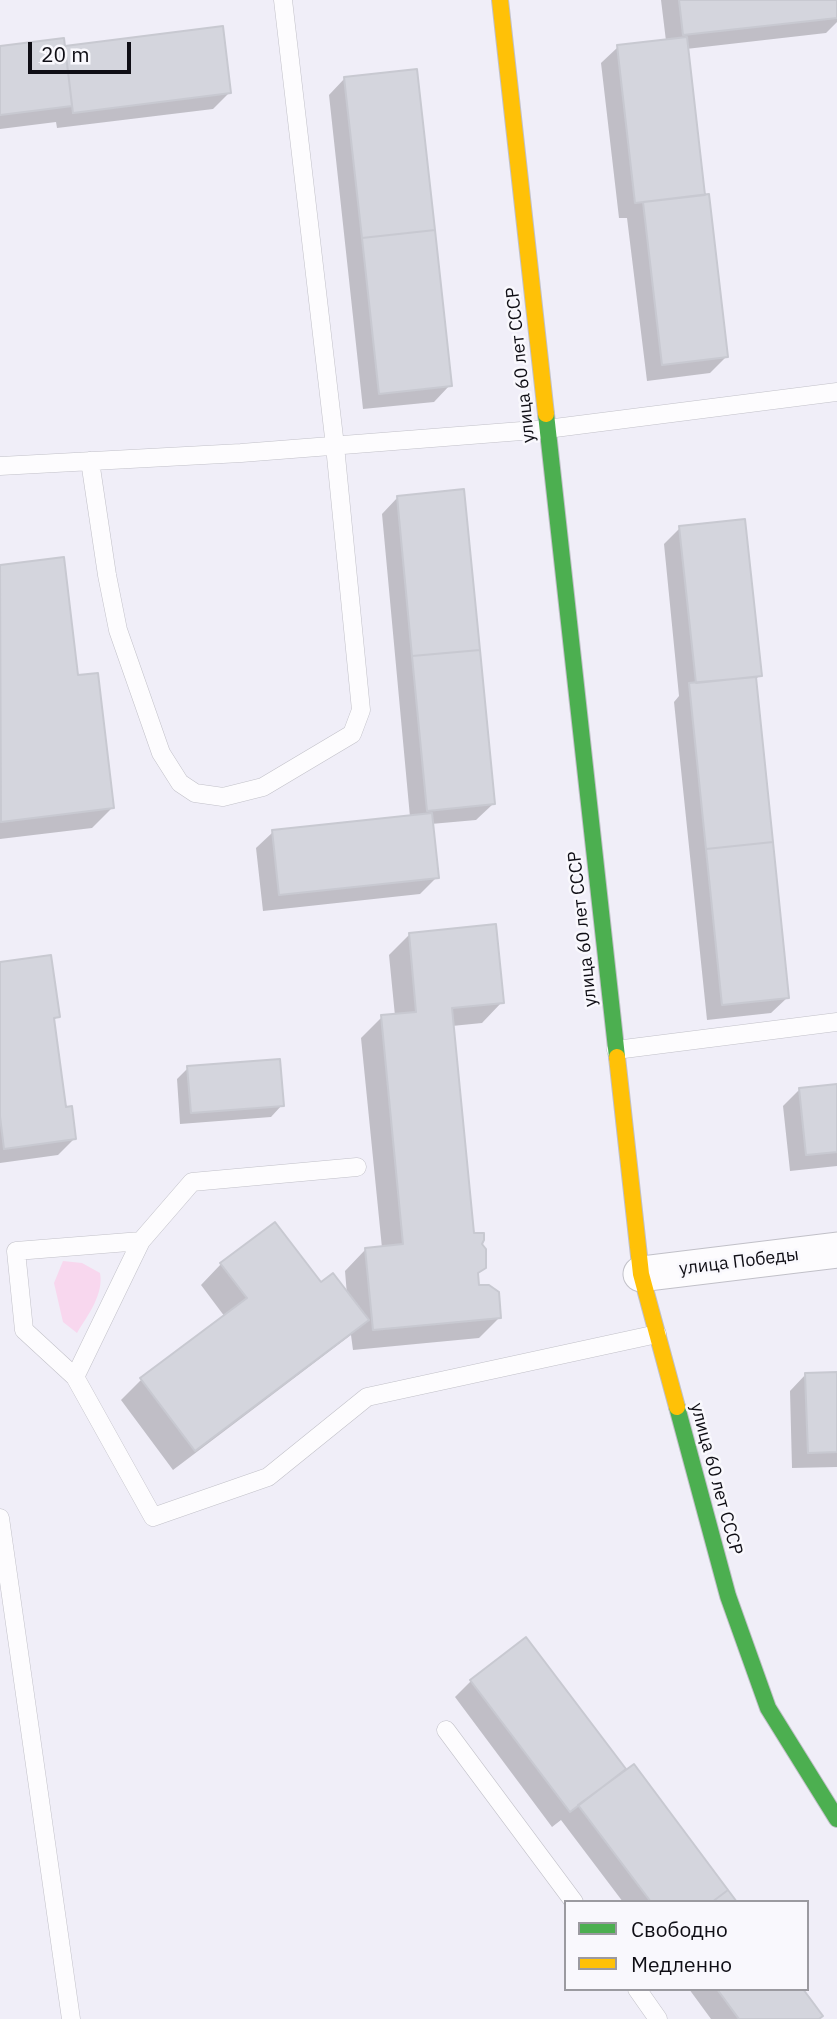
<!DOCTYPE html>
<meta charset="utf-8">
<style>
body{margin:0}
#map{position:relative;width:837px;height:2019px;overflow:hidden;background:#f0eef8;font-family:"IBM Plex Sans",sans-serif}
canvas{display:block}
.legend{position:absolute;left:564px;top:1900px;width:245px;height:91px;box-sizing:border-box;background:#f9f8fd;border:2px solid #9b9aa0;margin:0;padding:9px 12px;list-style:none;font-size:21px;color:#0f0e15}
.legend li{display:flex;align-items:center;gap:14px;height:35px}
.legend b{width:35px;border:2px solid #9b9aa0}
.scale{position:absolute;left:28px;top:42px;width:103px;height:32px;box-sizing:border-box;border:4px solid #0f0e15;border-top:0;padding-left:9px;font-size:21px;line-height:24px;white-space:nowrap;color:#0f0e15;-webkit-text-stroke:5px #f9f8fd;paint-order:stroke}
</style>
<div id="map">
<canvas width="837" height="2019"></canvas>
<ul class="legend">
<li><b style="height:9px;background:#4caf50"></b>Свободно</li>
<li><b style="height:9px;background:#ffc107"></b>Медленно</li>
</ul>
<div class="scale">20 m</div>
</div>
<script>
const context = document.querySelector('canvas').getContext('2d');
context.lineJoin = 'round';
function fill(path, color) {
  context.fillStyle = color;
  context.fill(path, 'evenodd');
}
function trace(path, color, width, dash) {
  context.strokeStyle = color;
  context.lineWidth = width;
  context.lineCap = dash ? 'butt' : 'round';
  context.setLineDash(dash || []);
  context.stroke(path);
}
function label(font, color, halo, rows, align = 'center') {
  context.font = font + ' "IBM Plex Sans",sans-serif';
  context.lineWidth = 5;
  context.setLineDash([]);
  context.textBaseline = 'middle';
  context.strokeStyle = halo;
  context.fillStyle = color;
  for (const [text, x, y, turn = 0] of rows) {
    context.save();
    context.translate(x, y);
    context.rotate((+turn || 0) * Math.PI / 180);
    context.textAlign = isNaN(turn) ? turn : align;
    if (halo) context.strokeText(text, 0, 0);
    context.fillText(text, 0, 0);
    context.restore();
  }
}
fill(new Path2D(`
 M63 1261 82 1263 100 1273C104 1294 88 1315 77 1333L63 1322 54 1283Z`), '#f8d7ee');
fill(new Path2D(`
 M661 0H837V22L826 33 686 49 704 197 726 357 710 373 647 381 627 218H619L601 63 618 47 666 41Z
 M221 28 229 93 213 109 57 128 56 122 0 129V47L63 48Z
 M345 78 450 385 434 402 363 409 329 95Z
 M398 497 493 804 476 820 431 824 437 877 420 894 263 911 256 848 273 832 410 817 382 514Z
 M680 528 760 675 755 680 788 997 771 1013 707 1020 674 702 679 696 664 544Z
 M62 559 77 677 112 808 92 828 0 839V567Z
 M409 935 502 1002 482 1023 452 1026 473 1235 479 1244 484 1267 477 1275V1286L500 1317 479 1338 353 1350 351 1335 173 1470 121 1400 141 1380 225 1317 201 1285 221 1264 320 1284 347 1295 345 1271 365 1250 382 1248 361 1038 382 1017 395 1016 389 955Z
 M0 964 58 1016 53 1021 65 1108 74 1139 58 1155 0 1163Z
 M188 1068 282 1105 271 1117 180 1124 177 1079Z
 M837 1086V1166L790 1171 783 1106 799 1090Z
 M837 1373V1467L792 1468 790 1391 806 1374Z
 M526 1640 625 1772 735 1902H623L561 1820 552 1827 455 1697 471 1681Z
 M689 1989H801L818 2019H711Z`), '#0003');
const building = new Path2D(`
 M679 0H837V18L683 35Z
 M223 26 231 93 73 113 65 46Z
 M687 37 705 195 635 203 617 45Z
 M64 38 72 106 0 115V46Z
 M417 69 435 230 362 238 344 77Z
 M709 194 728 357 662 365 643 202Z
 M435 230 452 386 379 394 362 238Z
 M464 489 480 650 412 656 397 496Z
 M745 519 762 676 696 683 679 526Z
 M64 557 78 675 98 673 114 808 1 822 0 565Z
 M480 650 495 804 427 811 412 656Z
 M756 677 773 842 706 849 689 683Z
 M432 813 439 878 279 895 272 830Z
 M773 842 789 998 722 1005 706 849Z
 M496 924 504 1003 452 1008 474 1233H484V1240L482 1244 486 1249V1268L478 1273 479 1285H489L499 1292 501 1318 373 1330 365 1248 403 1244 381 1015 416 1012 409 933Z
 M51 955 60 1017 54 1018 66 1107 72 1106 76 1139 4 1149 0 1116V962Z
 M280 1059 284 1106 191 1113 187 1066Z
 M837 1084V1152L806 1155 799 1088Z
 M275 1222 321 1282 333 1273 369 1320 195 1451 140 1378 247 1298 220 1263Z
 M837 1372V1452L808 1453 805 1373Z
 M526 1637 626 1769 570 1812 470 1680Z
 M634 1764 728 1890 712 1902H651L578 1805Z
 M728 1890 737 1902H712Z
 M717 1989H803L823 2016 819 2019H739Z`);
fill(building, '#d4d5dd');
trace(building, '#c8c9d1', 2);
const lane = new Path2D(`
 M90 461 107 575 118 630 161 753 180 783 195 793 223 797 263 787 352 734 361 710 335 446 283 0
 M0 466 241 453 547 429 837 392
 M616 1050 837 1022
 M357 1167 192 1182 141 1241 16 1251 24 1330 75 1377 153 1517 268 1477 367 1397 657 1334
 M75 1377 141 1241
 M0 1518 71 2019
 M446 1730 574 1902
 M637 1989 658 2019`);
const street = new Path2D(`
 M641 1274 837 1250`);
const fast = new Path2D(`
 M546 414 617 1057
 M677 1407 728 1596 768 1708 837 1819`);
const slow = new Path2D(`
 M500 0 546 414
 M617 1057 641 1274 677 1407`);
trace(lane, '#c1c0c8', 19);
trace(street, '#c1c0c8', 37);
trace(fast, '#c1c0c8', 18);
trace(slow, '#c1c0c8', 18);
trace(lane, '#fdfcfe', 18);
trace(street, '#fdfcfe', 35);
trace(fast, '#4caf50', 16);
trace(slow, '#ffc107', 16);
label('18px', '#0f0e15', '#f9f8fd', [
 ["улица 60 лет СССР",521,365,-96],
 ["улица 60 лет СССР",583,929,-96],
 ["улица Победы",739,1262,-7],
 ["улица 60 лет СССР",716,1479,75]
]);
</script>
